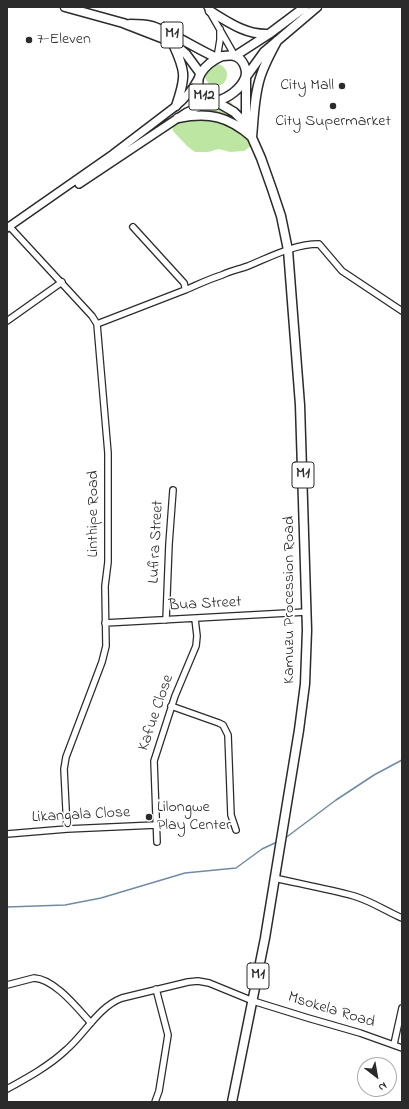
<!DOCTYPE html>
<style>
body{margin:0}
#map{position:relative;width:409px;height:1109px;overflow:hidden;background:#fff;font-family:"Indie Flower",sans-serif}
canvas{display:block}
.frame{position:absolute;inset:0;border:8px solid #2b2b2b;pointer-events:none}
.north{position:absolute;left:357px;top:1057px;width:40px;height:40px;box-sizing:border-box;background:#fff;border:1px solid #aaa;border-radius:50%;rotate:149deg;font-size:11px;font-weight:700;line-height:16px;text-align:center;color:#2b2b2b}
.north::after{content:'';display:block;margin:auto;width:14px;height:18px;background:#2b2b2b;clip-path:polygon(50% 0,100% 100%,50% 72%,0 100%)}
</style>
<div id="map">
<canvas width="409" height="1109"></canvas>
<div class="frame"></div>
<div class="north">N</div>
</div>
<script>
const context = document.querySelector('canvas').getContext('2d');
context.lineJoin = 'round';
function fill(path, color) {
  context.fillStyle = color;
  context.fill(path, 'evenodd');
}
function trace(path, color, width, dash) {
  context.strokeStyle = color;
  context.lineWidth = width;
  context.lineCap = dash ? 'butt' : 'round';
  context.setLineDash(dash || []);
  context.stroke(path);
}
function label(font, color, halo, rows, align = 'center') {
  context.font = font + ' "Indie Flower",sans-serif';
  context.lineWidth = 3.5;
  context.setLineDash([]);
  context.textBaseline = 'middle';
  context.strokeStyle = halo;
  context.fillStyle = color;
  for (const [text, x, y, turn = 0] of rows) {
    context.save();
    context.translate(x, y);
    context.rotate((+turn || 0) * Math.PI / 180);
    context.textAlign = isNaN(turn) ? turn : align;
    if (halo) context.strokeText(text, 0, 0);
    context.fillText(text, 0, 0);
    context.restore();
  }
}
fill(new Path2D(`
 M205 75a11 11 0 1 1 22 0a11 11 0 1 1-22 0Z
 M218 96 231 102 241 120 251 146 244 151 230 152 219 149 208 152H195L187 146 173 131 171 121 182 111 205 97Z`), '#bde6a3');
trace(new Path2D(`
 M284 839 336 800 374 775 402 760
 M7 907 65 905 101 898 185 873 236 868 262 849 277 842`), '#708aa6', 1.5);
const minor = new Path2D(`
 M207 7 235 56
 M217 58 220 40V29
 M9 226 92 316 97 324 108 453V562L105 586 106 646 102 662 66 757 64 769 67 829
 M185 290C197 285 209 279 222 275 230 271 240 269 248 266 270 257 294 244 319 244L342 271 402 311
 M7 321 62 282
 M97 324 185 290V287L184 283 133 227
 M166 620 169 544 173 490
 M105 623 306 612
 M171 706 219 723 223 725 228 735 231 815 236 830
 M7 834 67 829 156 825
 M157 842 154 761 175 696 196 646 197 636 195 619
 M274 878C301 884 328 889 354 896 371 901 386 911 402 918
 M7 985 34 978C55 979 78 1009 91 1023
 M394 1044 402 1008
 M7 1089C27 1078 49 1066 66 1050 85 1034 98 1007 122 998L188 982 198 981 209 983 253 1001 308 1018 360 1033 402 1048
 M155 1102 159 1091 168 1035 156 989`);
const major = new Path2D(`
 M79 184 187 112 201 106 215 102
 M7 228 113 154 176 106C186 98 192 90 198 79`);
const highway = new Path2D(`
 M65 7 123 23 172 42 186 54 200 73
 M210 11C228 22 246 35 268 34
 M130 24C137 24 145 24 152 26 175 34 195 48 217 58
 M173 44C186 72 186 77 176 106
 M222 56C226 56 231 55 234 56 243 58 248 70 245 78 241 89 228 98 217 101 202 104 194 84 201 73 206 65 213 60 222 56Z
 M235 56 269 34 305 7
 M215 101 234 112 246 124 261 158 272 189 281 216 288 250 300 405 307 630 305 684 299 730 265 938 232 1102
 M178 118C209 112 228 116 252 137 254 117 254 95 261 75 265 63 271 52 277 41
 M246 124V77L264 52 317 7`);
trace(minor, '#2b2b2b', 8);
trace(major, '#2b2b2b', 10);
trace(highway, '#2b2b2b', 11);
trace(minor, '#fff', 5.5);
trace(major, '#fff', 7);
trace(highway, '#fff', 8);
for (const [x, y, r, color] of [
 [29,40,4,"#2b2b2b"],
 [342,86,4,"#2b2b2b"],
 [333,106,4,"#2b2b2b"],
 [149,817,4,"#2b2b2b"]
]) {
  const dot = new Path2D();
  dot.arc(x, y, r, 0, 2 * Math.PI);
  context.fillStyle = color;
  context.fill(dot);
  trace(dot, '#fff', 1.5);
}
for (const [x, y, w] of [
 [172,35,22],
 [204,97,30],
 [303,475,22],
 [258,976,22]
]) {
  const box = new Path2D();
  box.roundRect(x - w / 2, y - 13, w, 26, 3);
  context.fillStyle = '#fff';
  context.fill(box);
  trace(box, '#2b2b2b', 1);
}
label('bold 15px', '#2b2b2b', null, [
 ["M1",172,35],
 ["M12",204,97],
 ["M1",303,475],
 ["M1",258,976]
]);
label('16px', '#2b2b2b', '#fff', [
 ["7-Eleven",37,40],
 ["City Mall",334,86,"right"],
 ["City Supermarket",333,122,"center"],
 ["Lilongwe",157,808],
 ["Play Center",157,826]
], 'left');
label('16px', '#2b2b2b', '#fff', [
 ["Linthipe Road",94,514,-90],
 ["Lufira Street",157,542,-87],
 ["Kamuzu Procession Road",290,600,-90],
 ["Bua Street",205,605,-3],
 ["Kafue Close",157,713,-71],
 ["Likangala Close",81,816,-3],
 ["Msokela Road",331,1011,17]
]);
</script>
